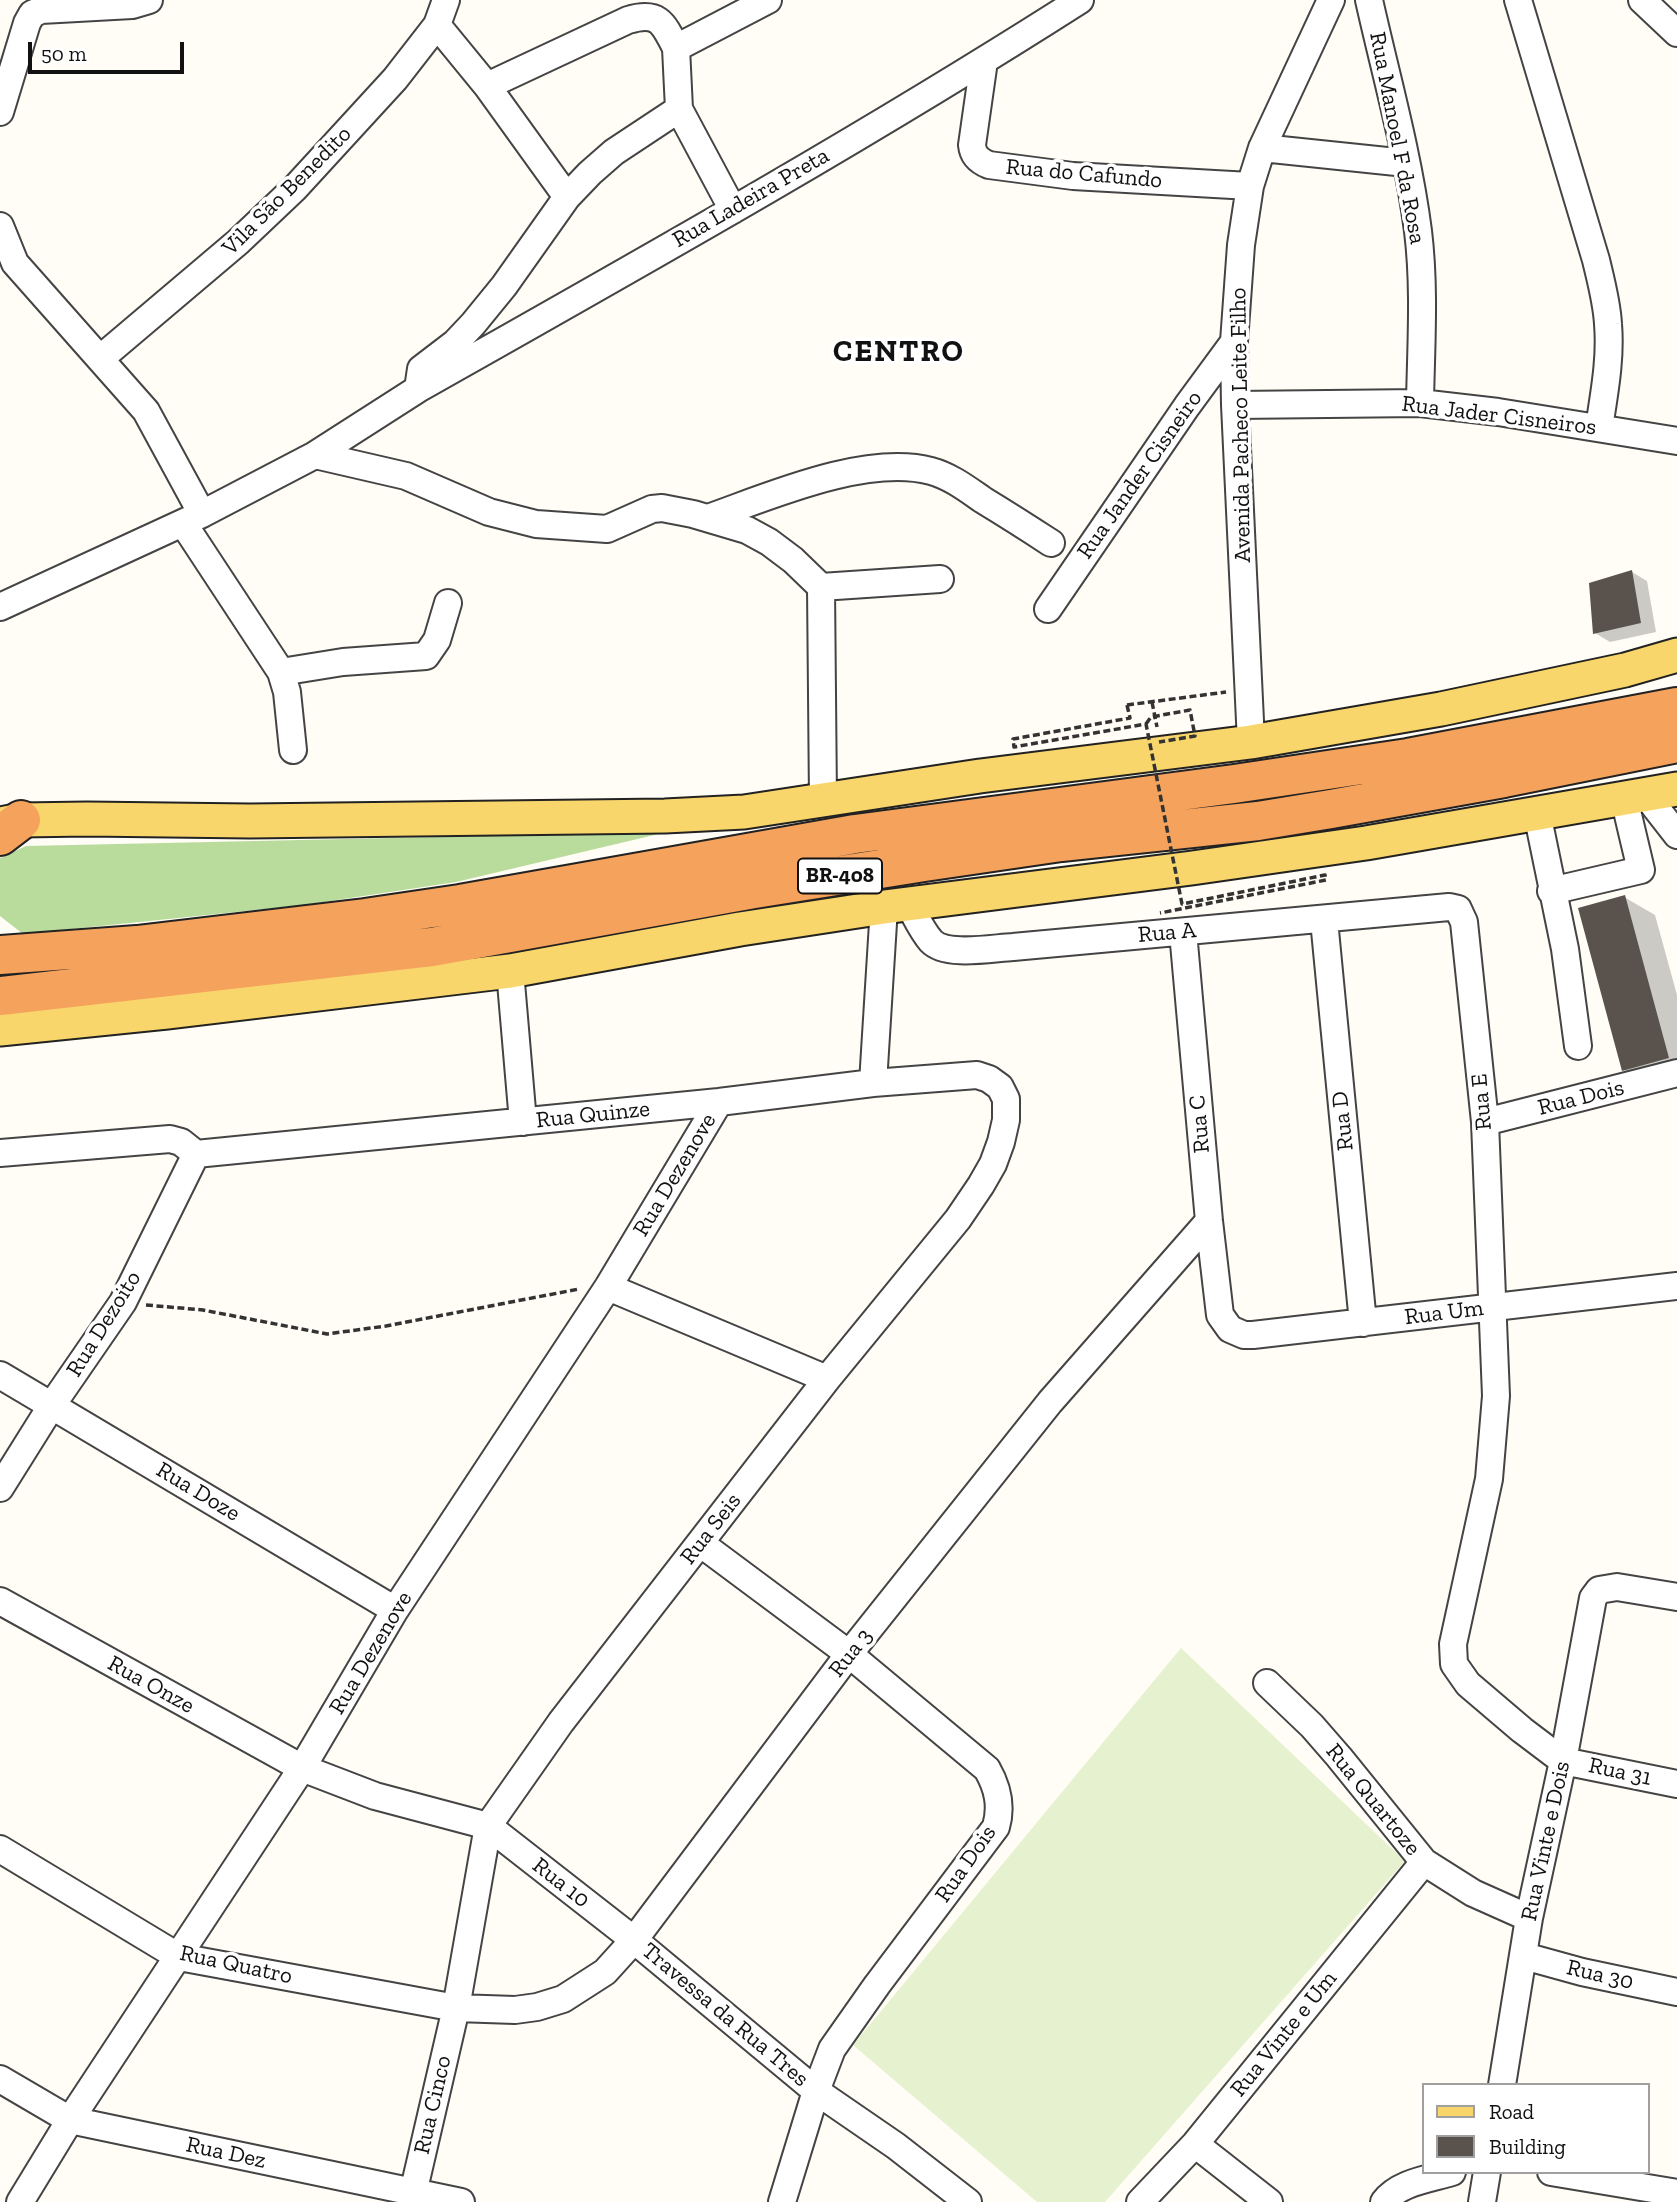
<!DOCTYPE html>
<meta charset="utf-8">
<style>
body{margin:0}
#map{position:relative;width:1677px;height:2202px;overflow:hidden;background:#fffdf5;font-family:"Zilla Slab",serif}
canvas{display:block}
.legend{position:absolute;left:1422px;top:2083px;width:228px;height:91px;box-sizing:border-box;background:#fff;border:2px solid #a0a0a0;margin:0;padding:9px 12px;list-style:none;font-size:21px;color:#111}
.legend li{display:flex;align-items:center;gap:14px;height:35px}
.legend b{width:35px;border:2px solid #a0a0a0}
.scale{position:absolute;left:28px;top:42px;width:156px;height:32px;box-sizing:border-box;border:4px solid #111;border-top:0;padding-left:9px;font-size:21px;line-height:24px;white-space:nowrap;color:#111;-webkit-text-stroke:5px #fff;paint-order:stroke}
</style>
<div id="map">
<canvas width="1677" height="2202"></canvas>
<ul class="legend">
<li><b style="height:9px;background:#f9d66b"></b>Road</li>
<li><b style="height:19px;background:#5a524d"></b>Building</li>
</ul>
<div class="scale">50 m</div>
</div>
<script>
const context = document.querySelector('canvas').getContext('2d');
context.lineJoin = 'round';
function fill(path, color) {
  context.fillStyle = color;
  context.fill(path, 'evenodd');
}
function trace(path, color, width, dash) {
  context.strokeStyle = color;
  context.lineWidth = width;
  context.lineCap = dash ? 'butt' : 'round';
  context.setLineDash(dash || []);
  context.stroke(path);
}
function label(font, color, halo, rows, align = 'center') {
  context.font = font + ' "Zilla Slab",serif';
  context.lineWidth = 7;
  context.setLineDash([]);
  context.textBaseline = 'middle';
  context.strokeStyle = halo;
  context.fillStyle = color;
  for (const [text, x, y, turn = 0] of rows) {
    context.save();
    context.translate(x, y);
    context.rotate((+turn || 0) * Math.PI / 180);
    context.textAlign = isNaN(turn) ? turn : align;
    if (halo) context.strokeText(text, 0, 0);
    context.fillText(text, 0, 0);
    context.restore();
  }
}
fill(new Path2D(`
 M667 832 456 882 304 905 23 934 0 916V858L26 846Z`), '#b9dc9c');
fill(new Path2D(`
 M1181 1648 1405 1861 1105 2202H1037L853 2045Z`), '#e6f2cf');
fill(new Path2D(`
 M1632 572 1647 581 1656 632 1610 642 1595 633Z
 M1624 897 1655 915 1677 995V1082L1655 1088 1624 1070Z`), '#0003');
fill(new Path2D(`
 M1632 570 1641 623 1593 634 1589 583Z
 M1625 895 1669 1058 1622 1071 1578 908Z`), '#5a524d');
const minor = new Path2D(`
 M1369 0C1386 76 1408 153 1418 231 1425 288 1421 346 1420 403
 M1518 0 1596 260C1601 281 1607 303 1608 324 1611 359 1604 394 1599 428
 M1642 0 1677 33
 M437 25 487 86 567 197
 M676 48 679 109 733 210
 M984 61 972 145C973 156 979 161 989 165L1073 176 1250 186
 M487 86 628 20C658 11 663 22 676 48L768 0
 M0 112 27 23 32 14 41 10 132 5 149 0
 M1262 148 1406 163
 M0 226 15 263 146 411 202 514
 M101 358 238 242 295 188 395 79 437 25 446 0
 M418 389C641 263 864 138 1080 0
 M1235 405 1420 403 1498 412 1677 441
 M315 455 418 389 421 369 455 343 473 324 504 286 567 197 590 173 614 152 679 109
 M708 518C770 496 866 454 931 471 950 476 967 489 983 500 1006 514 1028 528 1051 543
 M183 523 281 672 287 692 293 750
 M821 587 940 579
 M0 607 202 514 315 455 406 476 489 512 536 524 607 529 652 509 662 508 693 514 747 530 769 542 793 560 821 587 823 801
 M1048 609 1187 406 1234 342
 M281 672 343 662 426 656 437 640 448 603
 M1251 742 1235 405 1234 342 1241 245 1250 186 1262 148 1331 0
 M1645 794 1677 835
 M1537 813 1565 949 1578 1046
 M1551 891 1641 870 1624 798
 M908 903C915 915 922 931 931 941 946 957 992 948 1013 947L1449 907 1458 909 1464 922 1485 1122 1496 1396 1489 1479 1453 1644 1454 1664 1468 1684 1522 1730 1563 1761 1677 1784
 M1324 920 1363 1323
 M1183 932 1209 1221 1220 1315 1230 1329 1244 1335H1253L1677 1286
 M510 971 523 1122
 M873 1083 884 907
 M1485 1122 1677 1073
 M0 1153 170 1139 181 1142 196 1154
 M196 1154 719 1102 873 1083 977 1075 989 1079 1000 1087 1006 1099V1120L1001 1142 993 1164 981 1185 958 1219 827 1379 561 1722 488 1826 456 2008 411 2202
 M608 1287 827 1379
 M0 1375 395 1610
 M0 1488 52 1405 123 1302 196 1154
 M700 1543 849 1654 987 1769C998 1788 1002 1806 996 1827L877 1985 832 2049 816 2091 782 2202
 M0 1601 302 1768 375 1796 488 1826 634 1940 816 2091 896 2146 968 2202
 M1267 1683 1312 1726 1339 1757 1424 1862 1473 1893 1529 1918
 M0 1849 179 1957 456 2008 515 2010 537 2007 563 1999 605 1972 634 1940 849 1654 1050 1402 1209 1221
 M1524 1956 1582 1972 1677 1992
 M0 2079 70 2120 461 2202
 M1502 2085 1529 1918 1563 1761 1593 1598 1599 1590 1617 1587 1677 1597
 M1195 2144 1269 2202
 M1551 2172 1677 2193
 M20 2202 70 2120 302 1768 395 1610 608 1287 719 1102
 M1140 2202 1195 2144 1424 1862
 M1384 2202C1399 2182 1430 2179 1452 2172
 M1482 2202 1487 2172`);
const major = new Path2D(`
 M0 824 21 820 87 819 250 821 665 816 744 812 980 776 1251 742 1441 709 1625 670 1677 655
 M0 1029 167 1012 510 971 740 929 884 907 1192 868 1366 843 1677 789`);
const highway = new Path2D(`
 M0 836 21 820
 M0 955 137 945 365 918 460 904 855 834 1234 784 1408 758 1677 707
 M0 996 432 947 754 889 924 862 1061 842 1258 821 1331 809 1504 778 1677 743`);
trace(minor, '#444', 30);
trace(major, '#222', 37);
trace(highway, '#222', 42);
trace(new Path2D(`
 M1152 702 1157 727
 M1127 705 1226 692
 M146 1305 203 1310 327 1334 386 1326 579 1289`), '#333', 3.5, [7, 3.5]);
trace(minor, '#fff', 26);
trace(major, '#f9d66b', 33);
trace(highway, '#f5a25d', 38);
trace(new Path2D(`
 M1127 705 1130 718 1013 739 1014 747 1146 724 1182 904 1325 875 1326 880 1160 913
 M1146 724 1151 717 1190 710 1195 736 1159 742`), '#333', 3.5, [7, 3.5]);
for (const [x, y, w] of [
 [840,876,84]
]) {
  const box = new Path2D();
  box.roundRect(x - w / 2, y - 17.5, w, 35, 5);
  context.fillStyle = '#fff';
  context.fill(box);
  trace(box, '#111', 2);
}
label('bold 21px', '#111', null, [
 ["BR-408",840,876]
]);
label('23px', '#111', '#fff', [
 ["Rua Manoel F da Rosa",1397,138,79],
 ["Rua do Cafundo",1084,174,5],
 ["Vila São Benedito",287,191,-45],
 ["Rua Ladeira Preta",751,198,-30],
 ["Rua Jader Cisneiros",1499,416,7],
 ["Avenida Pacheco Leite Filho",1241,425,-91],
 ["Rua Jander Cisneiro",1140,475,-55],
 ["Rua A",1167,933,-5],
 ["Rua Dois",1581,1098,-14],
 ["Rua E",1482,1102,-95],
 ["Rua Quinze",593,1115,-6],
 ["Rua D",1343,1121,-96],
 ["Rua C",1200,1124,-95],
 ["Rua Dezenove",675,1175,-59],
 ["Rua Um",1444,1313,-7],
 ["Rua Dezoito",104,1324,-58],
 ["Rua Doze",198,1492,31],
 ["Rua Seis",711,1529,-52],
 ["Rua Dezenove",371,1653,-59],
 ["Rua 3",851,1653,-52],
 ["Rua Onze",151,1685,29],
 ["Rua 31",1620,1772,12],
 ["Rua Quartoze",1373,1800,51],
 ["Rua Vinte e Dois",1546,1841,-78],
 ["Rua Dois",966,1864,-55],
 ["Rua 10",561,1883,38],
 ["Rua Quatro",236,1965,12],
 ["Rua 30",1600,1975,13],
 ["Travessa da Rua Tres",725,2015,40],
 ["Rua Vinte e Um",1284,2034,-51],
 ["Rua Cinco",433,2105,-77],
 ["Rua Dez",226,2153,12]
]);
context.letterSpacing = '2px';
label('bold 30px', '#111', '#fff', [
 ["CENTRO",899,352]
]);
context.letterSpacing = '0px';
</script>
